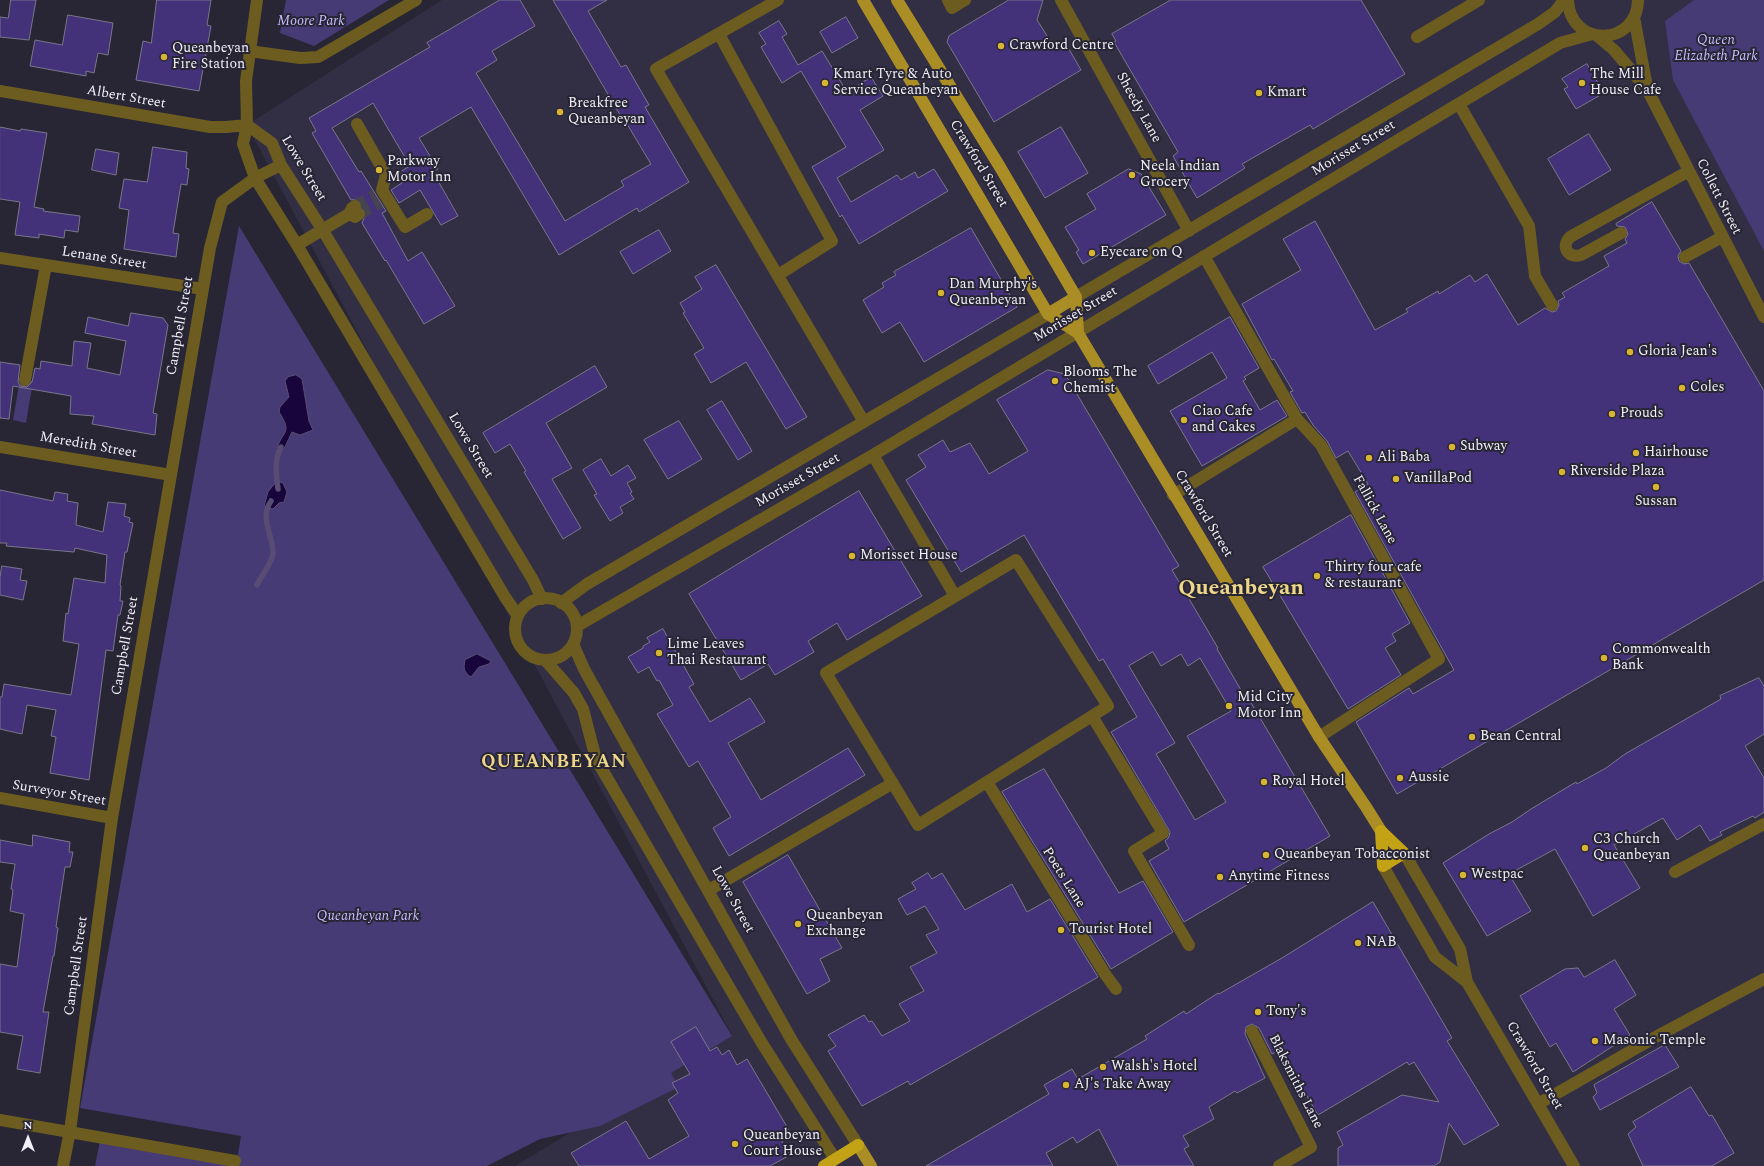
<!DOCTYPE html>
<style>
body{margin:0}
#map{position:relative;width:1764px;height:1166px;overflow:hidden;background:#282635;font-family:Spectral,serif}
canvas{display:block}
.north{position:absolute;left:8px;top:1118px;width:40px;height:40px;-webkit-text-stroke:3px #282635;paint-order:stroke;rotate:0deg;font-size:11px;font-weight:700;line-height:16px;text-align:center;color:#f1f0f9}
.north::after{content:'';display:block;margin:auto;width:14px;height:18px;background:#f1f0f9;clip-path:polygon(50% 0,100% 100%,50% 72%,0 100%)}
</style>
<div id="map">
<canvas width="1764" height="1166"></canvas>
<div class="north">N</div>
</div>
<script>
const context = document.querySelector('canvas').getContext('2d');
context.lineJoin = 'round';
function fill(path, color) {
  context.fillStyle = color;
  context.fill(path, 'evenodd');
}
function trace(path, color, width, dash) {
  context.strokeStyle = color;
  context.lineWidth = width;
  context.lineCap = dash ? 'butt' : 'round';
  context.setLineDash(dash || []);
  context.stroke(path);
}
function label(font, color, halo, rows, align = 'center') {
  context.font = font + ' Spectral,serif';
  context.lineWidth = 4;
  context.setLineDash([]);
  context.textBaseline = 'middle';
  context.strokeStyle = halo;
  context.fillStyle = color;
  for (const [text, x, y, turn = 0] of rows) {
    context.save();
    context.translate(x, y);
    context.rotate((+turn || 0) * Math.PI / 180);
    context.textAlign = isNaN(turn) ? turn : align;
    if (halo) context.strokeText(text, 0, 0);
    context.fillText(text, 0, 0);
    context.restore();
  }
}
fill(new Path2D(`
 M442 0H1764V1166H515L732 1035 247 125Z`), '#322f44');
fill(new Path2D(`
 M286 0H389L314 46 280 33Z
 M1694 0H1764V251L1673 80 1665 21Z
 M239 226 732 1036 671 1073 679 1087 600 1126 540 1139 487 1166H236L241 1136 80 1108Z
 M20 379 33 381 26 423 13 420Z
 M100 1141 233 1166H95Z`), '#473b76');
const water = new Path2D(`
 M296 375 302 379 309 421 313 430 300 435 292 432 285 447 279 454 276 452C281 430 294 435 279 412L280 407 289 397 285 381 288 377Z
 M277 481 283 483 287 492 284 502 279 503 273 509 264 506 268 492Z
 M477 654 491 661 489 664 479 667 471 677C464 672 463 669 465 660Z`);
fill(water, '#17053b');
trace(water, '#584c74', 1);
trace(new Path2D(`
 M278 489C276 474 274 461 281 447
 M257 585C261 576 273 562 273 553 273 535 259 518 271 501`), '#584c74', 5.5);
const building = new Path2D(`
 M11 0H36L29 40 0 37V17L8 18Z
 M157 0H211L207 25 211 26 199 91 136 80 143 41 151 43Z
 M500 0H520L535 26 492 51 497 60 476 73 565 221 624 186 621 181 651 164 624 119 623 120 553 0H607L588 11 621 67 626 65 649 105 645 107 689 182 639 212 637 208 559 255 471 107 419 138 438 169 433 172 458 216 441 225 420 190 399 203 391 190 405 181 400 172 410 166 373 103 332 128 359 172 361 171 386 211 382 213 408 261 422 252 455 306 424 324 386 260 385 261 362 223 366 213 362 207 361 202 358 199 351 200 312 133 316 131 309 118 430 47 427 43Z
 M1009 0H1043L1037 20 1056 50 1066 44 1081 70 994 122 947 42 949 36Z
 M1171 0H1361L1405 74 1313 129 1310 125 1242 164 1245 168 1197 198 1173 156 1178 152 1114 42 1116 41 1112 34Z
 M68 15 113 23 108 55 98 53 94 73 86 71V76L30 66 35 40 62 45Z
 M846 17 858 38 832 53 820 32Z
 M779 21 787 34 782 37 798 65 822 51 847 92 871 77 883 96 860 110 884 150 837 178 851 202 897 175 901 180 915 172 918 178 934 169 948 191 859 244 842 215 840 217 812 167 846 147 801 71 782 83 761 47 766 44 759 33Z
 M1587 64 1604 93 1576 109 1564 89 1568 87 1562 79Z
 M0 127 20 131 21 129 47 133 34 207 44 209 43 211 80 216 78 232 65 230 64 238 39 234V238L15 235 20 202 0 199Z
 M1061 127 1088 173 1045 198 1018 152Z
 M1589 134 1611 170 1569 195 1548 159Z
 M153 147 187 152 186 168 189 169 187 185 181 184 173 233 179 234 176 257 124 249 129 210 119 208 124 179 147 182Z
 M96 149 119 153 116 175 92 170Z
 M1129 169 1141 174 1166 215 1083 264 1076 252 1079 250 1065 227 1096 209 1087 194Z
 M1652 202 1681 251 1678 256 1679 261 1684 264 1689 263 1764 391V580L1397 794 1356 722 1409 688 1413 694 1454 670 1355 492 1368 484 1348 451 1336 458 1327 441 1313 425 1305 412 1302 413 1290 392 1293 391 1274 359 1272 360 1242 304 1301 270 1283 239 1315 221 1375 330 1408 312 1406 309 1438 291 1439 294 1470 275 1475 282 1487 274 1518 325 1545 308 1552 312 1556 311 1559 305 1558 301 1565 297 1562 293 1609 266 1604 256 1627 243 1625 239 1628 234 1625 227 1617 226 1616 224Z
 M971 228 1017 307 924 362 900 322 882 333 863 300 884 287 882 283 896 275 894 272Z
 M659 230 671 251 633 274 620 252Z
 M716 265 807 417 786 429 746 362 711 383 694 354 704 348 683 313 685 312 680 303 702 289 695 277Z
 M131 313 163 318 168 325 153 413 157 414 155 435 92 424 94 416 70 414 71 396 13 386 9 419 0 418V362L20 365 18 382 20 386 27 387 32 382 35 368 40 369 41 361 72 366 74 341 91 343 87 368 120 375 126 341 85 333 88 317 128 326Z
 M1230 317 1259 368 1244 377 1246 379 1243 381 1260 410 1277 400 1287 416 1202 466 1170 411 1227 378 1212 352 1158 384 1148 366Z
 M595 366 607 387 546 423 572 468 552 479 581 528 563 539 524 472 526 471 510 444 495 453 483 433Z
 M1048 370 1065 374 1179 566 1172 570 1218 648 1217 649 1248 702 1250 701 1330 836 1184 922 1149 861 1169 849 1165 841 1169 837 1170 832 1111 732 1137 717 1103 659 1099 661 1024 535 961 572 906 480 926 467 918 455 943 440 950 452 970 443 989 474 1028 451 997 400ZM1153 652 1161 666 1181 654 1188 666 1200 658 1231 711 1187 736 1226 802 1195 820 1156 754 1175 743 1129 666Z
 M722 401 752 451 738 460 707 410Z
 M679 421 702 459 668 479 644 440Z
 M601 459 611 476 628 465 636 478 627 483 632 492 630 493 634 499 620 507 623 513 610 521 594 495 597 494 583 470Z
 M0 490 53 501 55 492 68 494 67 501 78 503 76 525 103 532 108 502 126 504 124 516 130 518 129 522 133 523 127 552H125L120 585 121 586 120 601H123L120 615H118L113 651 106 650 89 780 50 773 56 737 51 736 56 710 27 705 22 734 0 729V697H2L4 684 71 695 79 644 63 641 66 613 68 614 74 578 105 583 107 555 75 548 74 552 6 546 7 543H0Z
 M859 491 922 596 847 640 837 623 808 641 814 652 775 675 768 664 741 680 689 594Z
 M1351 515 1410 623 1392 634 1396 641 1385 648 1401 675 1348 709 1263 567Z
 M2 566 22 569 20 580 27 581 23 600 0 595V578Z
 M663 629 694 684 689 687 710 722 750 698 765 722 728 743 761 800 848 748 865 775 729 856 713 828 731 817 698 761 689 767 657 714 673 705 659 680 657 681 649 667 638 673 628 657 643 648V646L650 642 647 638Z
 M1759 678 1764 686V734L1745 746 1764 778V812L1755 818 1753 816 1720 832 1722 835 1710 841 1700 825 1677 840 1663 818 1614 845 1640 888 1593 916 1555 849 1509 874 1531 911 1487 936 1443 863 1489 834 1512 822 1531 809 1576 782 1577 784 1606 768 1625 754 1721 699 1720 696Z
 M1044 769 1119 893 1143 881 1173 932 1111 969 1002 792Z
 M33 835 70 842 69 852H73L70 867H65L56 927 58 928 54 956H53L43 1012H49L40 1073 17 1069 23 1036 0 1032V964L17 967 24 914 10 911 13 890 11 889 15 864 0 862V840L32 846Z
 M788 855 842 948 820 959 830 981 807 994 743 882Z
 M928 873 932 879 942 873 965 910 1012 884 1027 912 1050 899 1098 977 910 1085 908 1081 862 1106 828 1051 836 1046 828 1035 864 1015 869 1022 872 1021 882 1036 910 1021 899 1004 924 991 910 967 937 953 926 935 939 929 925 906 907 915 898 899 916 889 912 883Z
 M1373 902 1452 1038 1447 1041 1499 1125 1464 1145 1449 1123 1440 1162 1434 1166H1338V1148L1343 1145 1337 1132 1402 1095 1439 1102 1414 1062 1409 1065 1407 1062 1318 1115 1280 1050 1272 1054 1259 1028 1252 1024 1246 1027 1245 1034 1265 1078 1237 1093 1235 1091 1209 1107 1214 1119 1183 1136 1189 1146 1184 1149 1194 1166H1118L1099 1129 1077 1143 1073 1137 1046 1153 1053 1166H926L1049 1094 1044 1085 1072 1069 1078 1079 1147 1039 1145 1036 1184 1011 1186 1014 1218 993 1219 994 1282 958Z
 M1615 960 1636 995 1614 1009 1630 1035 1573 1072 1556 1043 1550 1047 1520 996 1565 969 1578 968 1584 977Z
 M696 1027 710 1051 717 1047 722 1055 729 1050 737 1065 747 1059 790 1132 780 1138 790 1155 770 1166H579L571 1153 626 1121 649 1159 689 1136 668 1100 678 1093 672 1083 690 1074 671 1042Z
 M1665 1045 1679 1067 1600 1110 1593 1097 1597 1093 1594 1085Z
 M1691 1087 1709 1116 1712 1115 1734 1153 1712 1166H1643L1628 1134 1636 1127 1633 1122Z`);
fill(building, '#43317a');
trace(building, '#797789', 1);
trace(new Path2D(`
 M355 206 375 195
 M359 214 380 203`), '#464452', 12, [12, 6]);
trace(new Path2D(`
 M257 0 246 81 247 125 243 144 255 178 297 245 505 597 518 616
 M778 0 656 69 864 422
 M948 0 952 8 965 0
 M1061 0 1189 231
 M1568 0C1570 48 1637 47 1638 0
 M1634 17 1647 87
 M719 34 832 241 778 275
 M1596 35 1614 50 1647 89 1764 317
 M1417 37 1479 0
 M249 51 300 58 318 57 416 0
 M0 91 210 127H226L247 125
 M1459 104 1529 226 1535 276 1552 305
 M357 124 386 175 382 190 405 227 427 214
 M247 125 272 143 281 165 322 229 533 580 542 599
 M355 206 352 208 349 214 355 217 359 214
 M1621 233 1581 255C1567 259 1561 246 1570 237L1689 171
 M297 245 349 214
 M1204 256 1297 419 1321 445 1439 659 1319 737
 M1685 257 1722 237
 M0 258 203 289
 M1076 297 1538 24 1555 12 1564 0
 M25 380 46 265
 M0 447 171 475
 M873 455 955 596
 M1173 495 1297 419
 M1016 560 1108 706 918 825 826 673Z
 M515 629a31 31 0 1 1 62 0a31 31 0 1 1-62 0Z
 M561 603 587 584 1048 314
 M577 626 873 455 1560 43 1592 34
 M573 644 584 669 791 1039 858 1145
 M546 661 574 693 583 709 596 759 760 1040 835 1159
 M1092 716 1163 833 1134 851 1189 945
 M987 782 1105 974 1116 989
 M0 798 112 818
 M1404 853 1460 949 1467 982 1574 1166
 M1383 866 1435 957 1467 982
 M1675 872 1764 824
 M709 890 893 783
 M1252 1031 1311 1147 1279 1166
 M1538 1104 1661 1034 1764 979
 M0 1120 235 1161
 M63 1166 70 1131 112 818 210 248 222 202 255 178 281 165`), '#6c5c20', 12);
trace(new Path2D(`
 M863 0 1048 314 1078 333 1319 737 1366 807 1381 831
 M897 0 1000 167 1076 297 1078 333
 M1048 314 1076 297
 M858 1145 871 1166`), '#aa8e25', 12);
trace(new Path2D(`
 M1381 831 1404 853 1383 866Z
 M824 1166 858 1145`), '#c3a216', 12);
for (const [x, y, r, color] of [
 [1001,46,4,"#d7b434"],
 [164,57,4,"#d7b434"],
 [825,83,4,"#d7b434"],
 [1582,83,4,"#d7b434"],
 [1259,93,4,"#d7b434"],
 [560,112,4,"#d7b434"],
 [379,170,4,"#d7b434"],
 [1132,175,4,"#d7b434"],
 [1092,253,4,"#d7b434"],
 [941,293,4,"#d7b434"],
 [1630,352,4,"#d7b434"],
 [1055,381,4,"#d7b434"],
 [1682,388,4,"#d7b434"],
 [1612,414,4,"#d7b434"],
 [1184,420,4,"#d7b434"],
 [1452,447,4,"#d7b434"],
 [1636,453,4,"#d7b434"],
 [1369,458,4,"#d7b434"],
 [1562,472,4,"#d7b434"],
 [1396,479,4,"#d7b434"],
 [1656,487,4,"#d7b434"],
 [852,556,4,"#d7b434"],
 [1317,576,4,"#d7b434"],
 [659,653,4,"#d7b434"],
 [1604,658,4,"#d7b434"],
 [1229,706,4,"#d7b434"],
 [1472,737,4,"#d7b434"],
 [1400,778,4,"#d7b434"],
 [1264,782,4,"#d7b434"],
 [1585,848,4,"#d7b434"],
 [1266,855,4,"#d7b434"],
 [1463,875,4,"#d7b434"],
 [1220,877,4,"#d7b434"],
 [798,924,4,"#d7b434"],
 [1061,930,4,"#d7b434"],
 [1358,943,4,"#d7b434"],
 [1258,1012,4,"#d7b434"],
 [1595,1041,4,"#d7b434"],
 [1103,1067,4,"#d7b434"],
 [1066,1085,4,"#d7b434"],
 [735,1144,4,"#d7b434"]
]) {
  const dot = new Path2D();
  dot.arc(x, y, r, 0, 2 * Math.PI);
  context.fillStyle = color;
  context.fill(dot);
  trace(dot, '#282635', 1.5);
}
label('italic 14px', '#c6bdfd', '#282635', [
 ["Moore Park",311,22],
 ["Queen",1716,41],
 ["Elizabeth Park",1716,57],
 ["Queanbeyan Park",368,917]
]);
label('14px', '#f1f0f9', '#282635', [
 ["Crawford Centre",1009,46],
 ["Queanbeyan",172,49],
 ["Fire Station",172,65],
 ["Kmart Tyre & Auto",833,75],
 ["Service Queanbeyan",833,91],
 ["The Mill",1590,75],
 ["House Cafe",1590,91],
 ["Kmart",1267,93],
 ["Breakfree",568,104],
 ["Queanbeyan",568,120],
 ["Parkway",387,162],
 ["Motor Inn",387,178],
 ["Neela Indian",1140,167],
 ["Grocery",1140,183],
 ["Eyecare on Q",1100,253],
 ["Dan Murphy's",949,285],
 ["Queanbeyan",949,301],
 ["Gloria Jean's",1638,352],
 ["Blooms The",1063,373],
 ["Chemist",1063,389],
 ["Coles",1690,388],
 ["Ciao Cafe",1192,412],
 ["and Cakes",1192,428],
 ["Prouds",1620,414],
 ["Subway",1460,447],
 ["Hairhouse",1644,453],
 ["Ali Baba",1377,458],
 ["Riverside Plaza",1570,472],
 ["VanillaPod",1404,479],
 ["Sussan",1656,502,"center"],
 ["Morisset House",860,556],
 ["Thirty four cafe",1325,568],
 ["& restaurant",1325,584],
 ["Lime Leaves",667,645],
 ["Thai Restaurant",667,661],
 ["Commonwealth",1612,650],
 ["Bank",1612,666],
 ["Mid City",1237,698],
 ["Motor Inn",1237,714],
 ["Bean Central",1480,737],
 ["Aussie",1408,778],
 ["Royal Hotel",1272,782],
 ["C3 Church",1593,840],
 ["Queanbeyan",1593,856],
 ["Queanbeyan Tobacconist",1274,855],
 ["Westpac",1471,875],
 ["Anytime Fitness",1228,877],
 ["Queanbeyan",806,916],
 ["Exchange",806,932],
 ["Tourist Hotel",1069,930],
 ["NAB",1366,943],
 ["Tony's",1266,1012],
 ["Masonic Temple",1603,1041],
 ["Walsh's Hotel",1111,1067],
 ["AJ's Take Away",1074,1085],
 ["Queanbeyan",743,1136],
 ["Court House",743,1152]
], 'left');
label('14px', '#f1f0f9', '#282635', [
 ["Albert Street",126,98,10],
 ["Sheedy Lane",1138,108,61],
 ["Morisset Street",1354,149,-31],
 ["Crawford Street",978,164,59],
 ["Lowe Street",303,169,59],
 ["Collett Street",1718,197,63],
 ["Lenane Street",104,259,9],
 ["Morisset Street",1076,315,-31],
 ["Campbell Street",181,326,-80],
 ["Meredith Street",88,446,10],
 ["Lowe Street",470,446,59],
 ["Morisset Street",798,481,-30],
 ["Fallick Lane",1374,510,61],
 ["Crawford Street",1203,514,59],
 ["Campbell Street",126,646,-80],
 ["Surveyor Street",59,794,10],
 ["Poets Lane",1063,878,58],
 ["Lowe Street",732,900,61],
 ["Campbell Street",77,966,-82],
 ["Crawford Street",1534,1066,60],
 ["Blaksmiths Lane",1295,1082,63]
]);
context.letterSpacing = '1px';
label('bold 18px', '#eed78a', '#282635', [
 ["QUEANBEYAN",554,763]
]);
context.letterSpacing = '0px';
label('bold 22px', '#eed78a', '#282635', [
 ["Queanbeyan",1241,590]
]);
</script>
